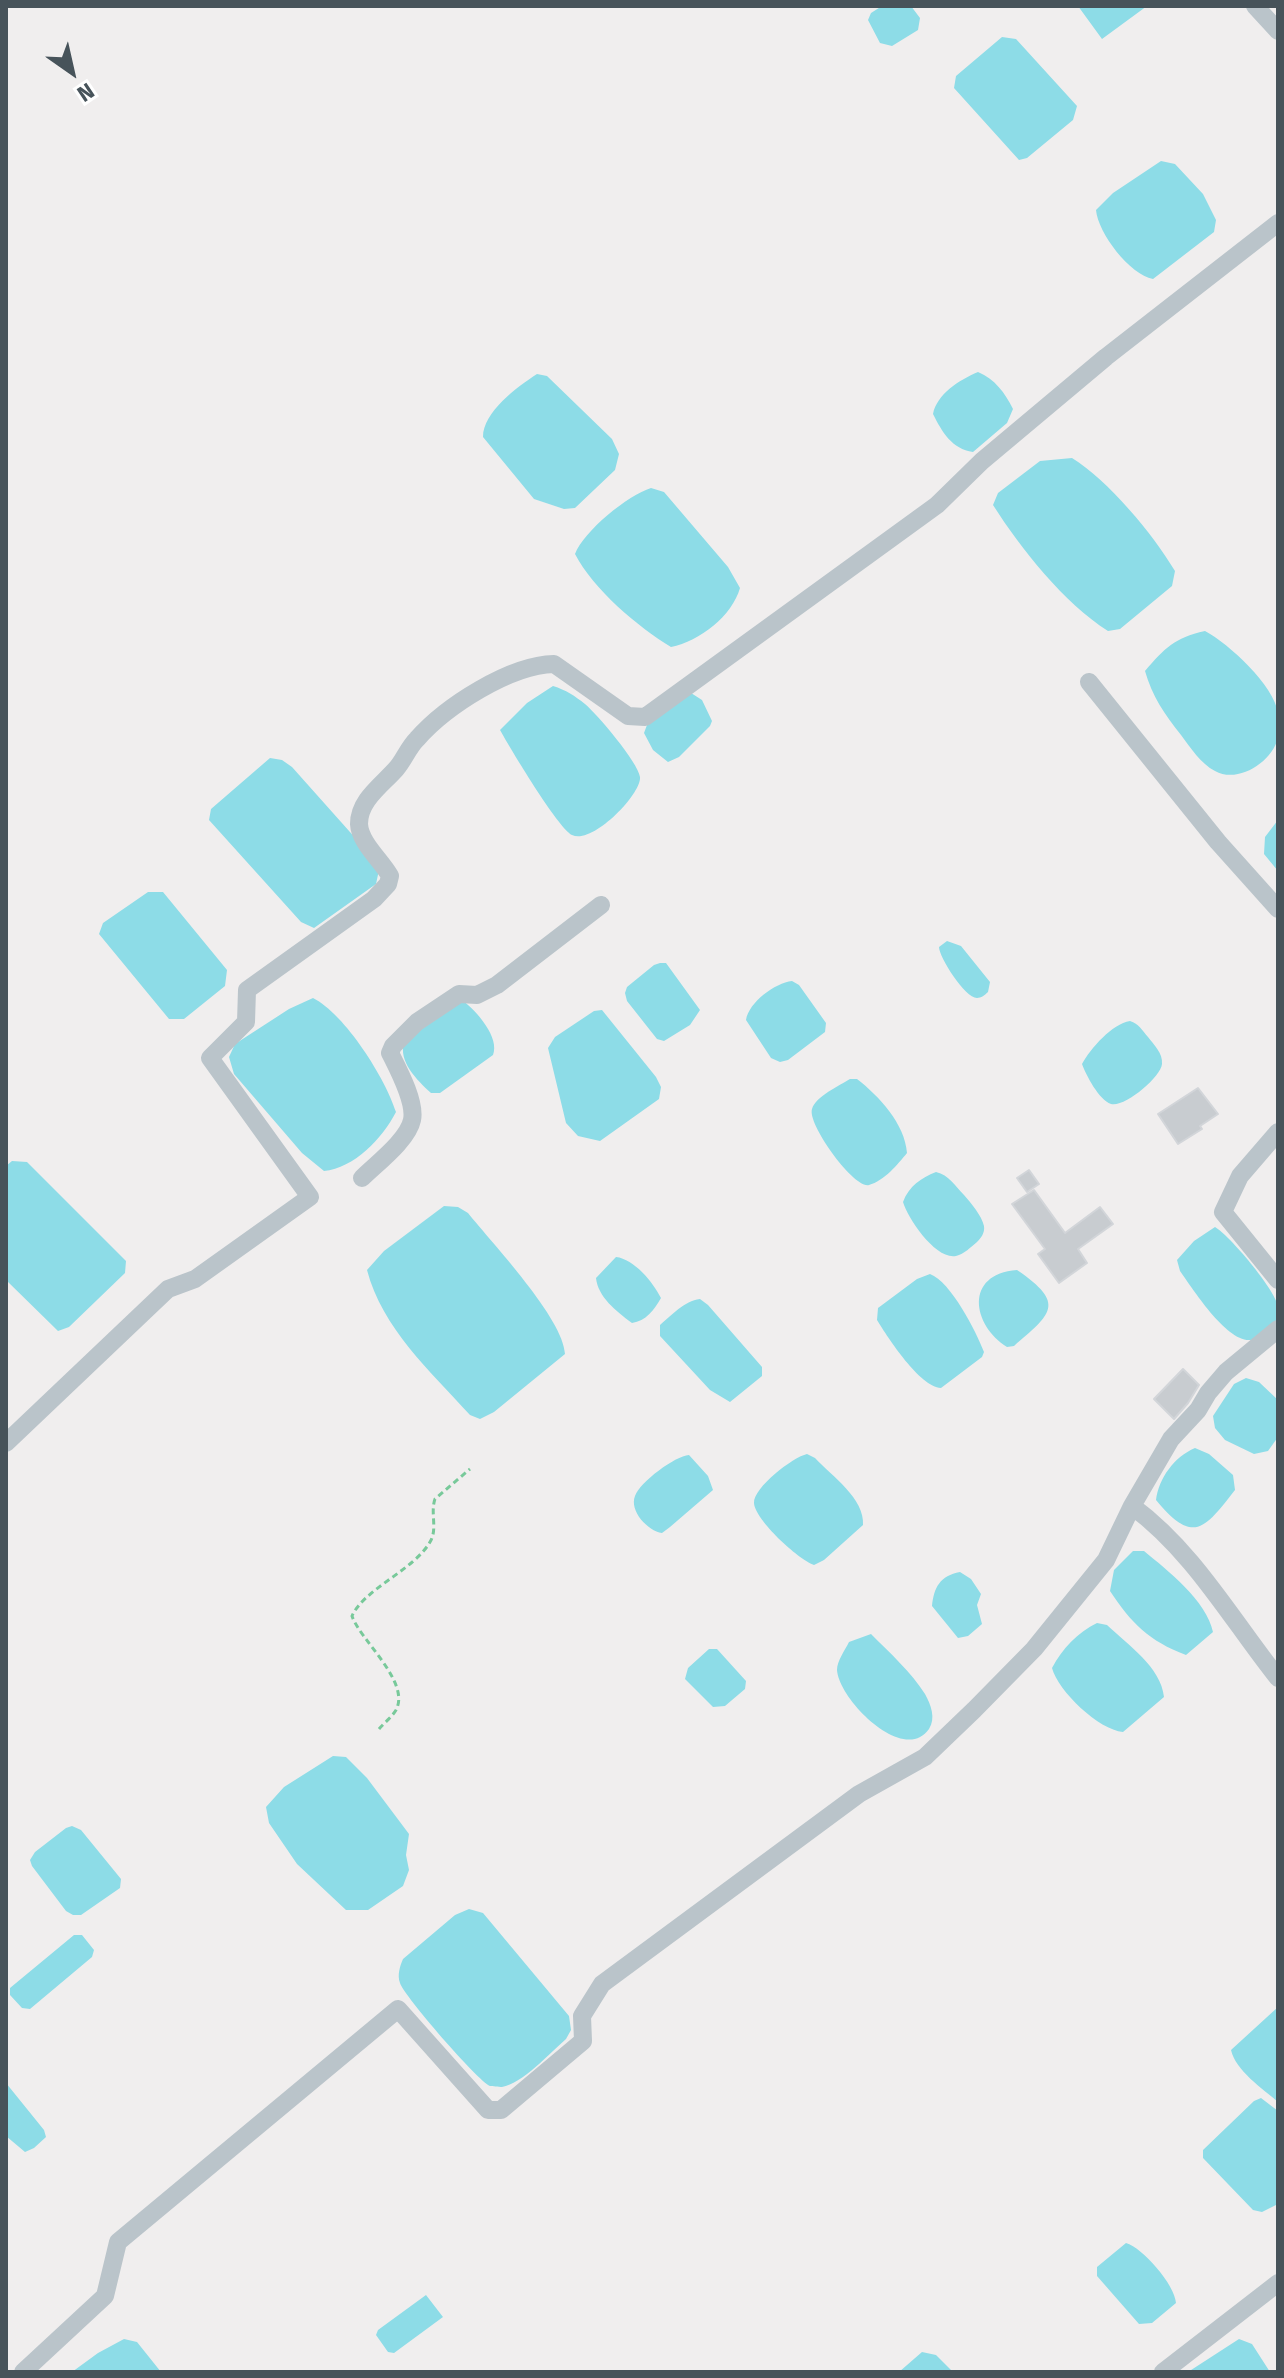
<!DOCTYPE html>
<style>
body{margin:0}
#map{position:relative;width:1284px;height:2378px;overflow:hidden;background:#f0eeee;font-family:"Fira Sans",sans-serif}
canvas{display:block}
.frame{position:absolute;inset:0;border:8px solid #47535a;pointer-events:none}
.north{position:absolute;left:32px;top:32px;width:80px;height:80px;-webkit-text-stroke:6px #fff;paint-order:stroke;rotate:146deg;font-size:22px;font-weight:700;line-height:32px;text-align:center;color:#47535a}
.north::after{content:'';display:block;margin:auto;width:28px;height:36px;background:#47535a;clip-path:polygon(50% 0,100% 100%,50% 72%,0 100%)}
</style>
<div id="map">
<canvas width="1284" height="2378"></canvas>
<div class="frame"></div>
<div class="north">N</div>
</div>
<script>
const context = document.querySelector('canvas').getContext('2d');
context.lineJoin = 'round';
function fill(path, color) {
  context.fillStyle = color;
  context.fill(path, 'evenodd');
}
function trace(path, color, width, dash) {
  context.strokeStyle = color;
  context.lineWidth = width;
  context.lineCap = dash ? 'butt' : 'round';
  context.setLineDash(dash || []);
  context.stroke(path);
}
fill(new Path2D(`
 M882 6H911L920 18 918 30 892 46 880 43 868 20 871 13Z
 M1078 6H1147L1102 39Z
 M1002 37 1016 39 1077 106 1073 120 1027 158 1019 160 954 88 956 76Z
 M1161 161 1175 164 1203 194 1216 220 1214 232 1153 279C1130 275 1098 233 1096 210L1113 193Z
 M978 372C995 379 1005 393 1013 409L1007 423 973 452C952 449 942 432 933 414 937 394 959 380 978 372Z
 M537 374 547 376 612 439 619 454 615 470 575 508 564 509 534 499 483 437C483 412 517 387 537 374Z
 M1072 458C1108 480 1153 534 1175 571L1172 586 1120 629 1108 631C1064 603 1021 549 993 505L998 493 1040 461Z
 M651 488 664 492 728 567 740 588C732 616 700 641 671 647 638 627 593 589 575 554 584 531 628 495 651 488Z
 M1205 631C1229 644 1274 685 1278 713 1279 719 1280 731 1278 738 1272 762 1238 784 1215 771 1201 764 1190 747 1181 735 1165 715 1152 696 1145 671 1165 648 1174 638 1205 631Z
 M553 686C566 690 575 696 585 704 597 714 638 762 640 777 642 793 593 845 572 835 558 828 510 748 500 730L527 703Z
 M691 693 702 700 712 721 710 726 679 757 668 762 653 750 644 733 647 725Z
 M270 758 282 760 292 767 366 850 379 870 376 884 314 928 301 922 209 820 211 809Z
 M1278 820V871L1264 854 1265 837Z
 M148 892H163L227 970 225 986 184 1019H169L99 934 103 923Z
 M947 941 961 946 990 982 988 992C985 995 981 998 977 998 965 998 939 957 939 947Z
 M660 963H666L700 1010 690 1025 664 1041 657 1039 627 1001 625 993 627 987 654 965Z
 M792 981 799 985 826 1023 825 1032 788 1060 780 1062 771 1058 746 1020C749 1002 775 983 792 981Z
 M313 998C345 1014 386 1079 396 1112 382 1139 354 1168 324 1171L302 1153 234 1074 229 1057 235 1044 289 1009Z
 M463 1001C477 1011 500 1038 493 1055L440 1093H431C417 1080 398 1062 404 1041Z
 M602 1010 656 1077 661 1087 659 1099 600 1141 578 1136 566 1123 548 1048 555 1037 594 1011Z
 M1130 1021C1139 1024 1142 1030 1148 1037 1154 1045 1163 1053 1162 1064 1161 1077 1124 1108 1111 1104 1099 1100 1086 1075 1082 1064 1091 1048 1112 1024 1130 1021Z
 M850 1079H857C879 1096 905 1124 907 1153 898 1164 884 1181 869 1185 854 1189 807 1124 812 1109 816 1096 839 1086 850 1079Z
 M12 1161 27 1162 126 1261 125 1273 69 1327 58 1331 6 1280V1166Z
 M936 1172C949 1175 955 1186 964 1195 971 1203 982 1216 984 1226 985 1233 981 1238 977 1242 971 1247 964 1254 956 1256 936 1260 908 1219 903 1202 909 1186 921 1178 936 1172Z
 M444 1206 458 1207 468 1213C492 1243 564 1319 565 1354L494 1412 480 1419 470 1415C431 1372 382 1328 367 1270L384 1251Z
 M1215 1227C1230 1236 1274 1288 1278 1306 1279 1311 1278 1319 1278 1325 1270 1330 1260 1339 1251 1340 1227 1343 1193 1289 1180 1271L1177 1260 1194 1241Z
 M616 1257C634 1259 653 1282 661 1298 654 1310 646 1321 632 1323 616 1311 598 1297 596 1278Z
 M1017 1270C1067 1304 1051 1314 1014 1346L1007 1347C972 1325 964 1274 1017 1270Z
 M930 1274C951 1282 976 1331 984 1352L982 1357 941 1388C920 1387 888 1338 877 1320L878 1308 917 1279Z
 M700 1299 708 1305 762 1367V1376L730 1402 710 1390 660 1336V1325C672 1315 684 1301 700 1299Z
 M1246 1378 1259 1382 1278 1400V1437L1268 1451 1254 1454 1225 1440 1215 1428 1213 1416 1234 1384Z
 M1195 1448 1209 1454 1233 1475 1235 1490C1205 1528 1194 1546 1156 1500 1159 1478 1174 1457 1195 1448Z
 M807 1454 815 1458C832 1476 865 1499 863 1525L824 1560 814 1565C798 1559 755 1520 754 1503 753 1488 793 1457 807 1454Z
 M689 1455 708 1476 713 1490 670 1527 662 1533C648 1531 629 1511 635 1496 640 1482 675 1456 689 1455Z
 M1133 1551H1144C1167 1570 1207 1601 1213 1632L1186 1655C1149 1641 1131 1623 1110 1591L1114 1570Z
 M960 1572 971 1579 981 1594 977 1605 982 1624 968 1636 958 1638 932 1606C934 1587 940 1576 960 1572Z
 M1097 1623 1107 1625C1128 1645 1161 1667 1164 1697L1123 1732C1099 1730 1058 1691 1052 1668 1062 1649 1078 1632 1097 1623Z
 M871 1634C889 1652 912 1673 925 1694 931 1705 936 1718 929 1729 904 1765 839 1700 837 1670 837 1661 845 1650 849 1642Z
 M709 1649H717L746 1681 745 1689 725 1706 713 1707 685 1679 688 1668Z
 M333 1756 346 1757 367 1778 409 1834 406 1855 409 1870 403 1886 368 1910H346L297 1864 269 1823 266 1807 284 1787Z
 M72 1826 81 1830 121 1879 120 1888 81 1915H73L66 1911 32 1866 30 1860 35 1852 66 1828Z
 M469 1909 483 1913 569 2016 571 2030 566 2039C551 2052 522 2084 502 2087 499 2087 492 2086 490 2086 477 2080 404 1996 400 1983 397 1975 400 1966 403 1959L455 1915Z
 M74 1935H82L94 1950 92 1957 30 2009 22 2008 10 1995V1988Z
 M1278 2007V2102C1262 2088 1236 2071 1231 2050Z
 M6 2083 44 2130 46 2137 34 2148 25 2152 6 2136Z
 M1261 2098 1278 2111V2204L1262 2212 1253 2210 1203 2158V2150L1254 2101Z
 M1126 2243C1143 2248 1175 2285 1176 2303L1152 2323 1139 2324 1097 2276V2267Z
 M426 2295 443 2317 394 2353 388 2352 376 2335 378 2330Z
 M124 2339 137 2342 161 2372H72L98 2353Z
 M1239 2339 1252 2344 1270 2372H1188Z
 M922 2352 936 2355 953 2372H899Z`), '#8ddce7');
const building = new Path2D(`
 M1198 1088 1218 1114 1200 1126 1202 1129 1178 1144 1158 1114Z
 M1029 1170 1039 1184 1027 1192 1017 1178Z
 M1034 1190 1065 1233 1100 1207 1113 1224 1078 1249 1087 1263 1059 1283 1038 1254 1045 1249 1012 1204Z
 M1183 1369 1199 1385 1188 1403 1174 1419 1154 1399Z`);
fill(building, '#c8ccd0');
trace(building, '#d2d5d9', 2);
trace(new Path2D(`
 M379 1729C384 1723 392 1717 396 1710 411 1682 360 1640 352 1616 364 1589 414 1570 430 1542 438 1529 430 1513 435 1499L470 1469`), '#78c99a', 3, [6, 4]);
trace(new Path2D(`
 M1255 6 1278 31
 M1089 682 1218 842 1278 909
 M1278 1132 1240 1176 1223 1212 1278 1280
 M362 1178C376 1164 408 1140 412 1120 416 1102 398 1069 390 1053L393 1046 417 1022 459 994 477 995 497 985 601 905
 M6 1443 168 1289 195 1279 310 1197 210 1058 246 1022 247 990 374 899 388 884 390 876C381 860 360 843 359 824 359 800 382 785 396 769 404 760 408 748 417 739 446 706 510 665 554 664L628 716 645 717 937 505 982 461 1106 357 1278 223
 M1132 1506C1194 1552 1231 1619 1278 1678
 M23 2372 105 2296 118 2242 398 2009 488 2110H501L583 2041 582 2016 602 1984 859 1794 925 1757 974 1710 1034 1649 1106 1560 1132 1506 1171 1439 1198 1410 1208 1393 1226 1372 1278 1329
 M1163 2372 1278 2283`), '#bac4ca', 18);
</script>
